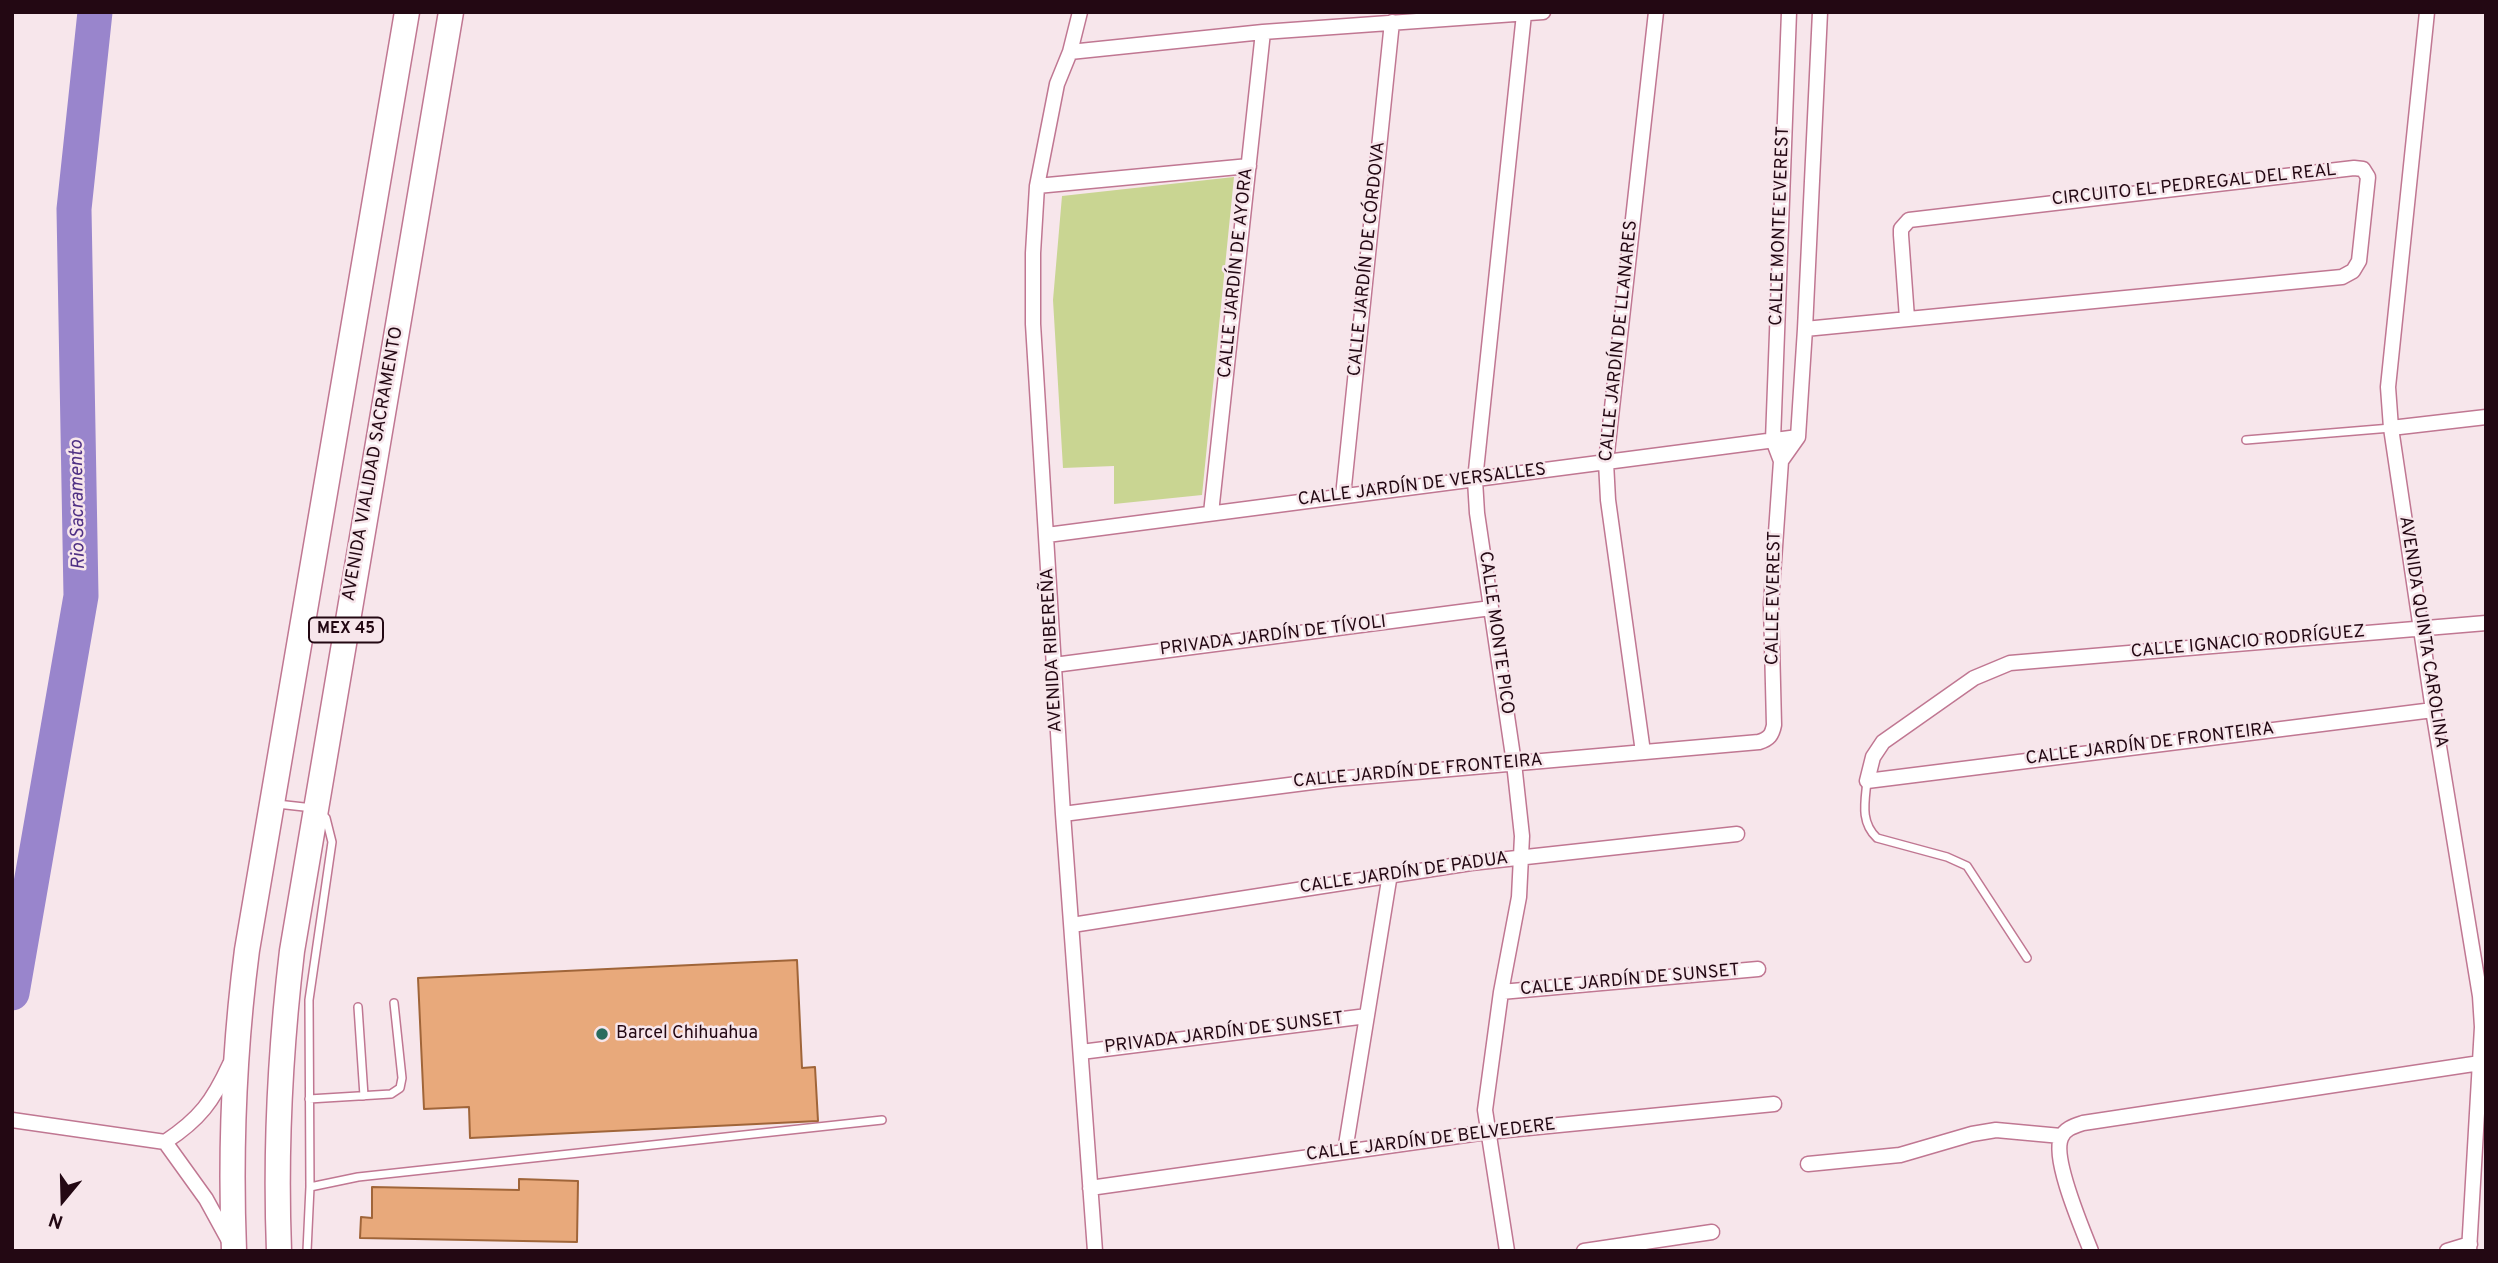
<!DOCTYPE html>
<meta charset="utf-8">
<style>
body{margin:0}
#map{position:relative;width:2498px;height:1263px;overflow:hidden;background:#f7e6eb;font-family:Overpass,sans-serif}
canvas{display:block}
.frame{position:absolute;inset:0;border:14px solid #230813;pointer-events:none}
.north{position:absolute;left:28px;top:1165px;width:70px;height:70px;-webkit-text-stroke:5px #f7e6eb;paint-order:stroke;rotate:199deg;font-size:19px;font-weight:700;line-height:28px;text-align:center;color:#230813}
.north::after{content:'';display:block;margin:auto;width:24px;height:32px;background:#230813;clip-path:polygon(50% 0,100% 100%,50% 72%,0 100%)}
</style>
<div id="map">
<canvas width="2498" height="1263"></canvas>
<div class="frame"></div>
<div class="north">N</div>
</div>
<script>
const context = document.querySelector('canvas').getContext('2d');
context.lineJoin = 'round';
function fill(path, color) {
  context.fillStyle = color;
  context.fill(path, 'evenodd');
}
function trace(path, color, width, dash) {
  context.strokeStyle = color;
  context.lineWidth = width;
  context.lineCap = dash ? 'butt' : 'round';
  context.setLineDash(dash || []);
  context.stroke(path);
}
function label(font, color, halo, rows, align = 'center') {
  context.font = font + ' Overpass,sans-serif';
  context.lineWidth = 5;
  context.setLineDash([]);
  context.textBaseline = 'middle';
  context.strokeStyle = halo;
  context.fillStyle = color;
  for (const [text, x, y, turn = 0] of rows) {
    context.save();
    context.translate(x, y);
    context.rotate((+turn || 0) * Math.PI / 180);
    context.textAlign = isNaN(turn) ? turn : align;
    if (halo) context.strokeText(text, 0, 0);
    context.fillText(text, 0, 0);
    context.restore();
  }
}
fill(new Path2D(`
 M1234 177 1202 495 1114 504V466L1063 468 1053 300 1062 196Z`), '#c9d592');
trace(new Path2D(`
 M12 993 81 596 74 209 95 12`), '#9985cc', 35);
const building = new Path2D(`
 M797 960 802 1068 815 1067 818 1121 470 1138 469 1107 424 1109 418 978Z
 M519 1179 578 1181 577 1242 360 1238 361 1217 372 1218V1187L519 1190Z`);
fill(building, '#e8a97b');
trace(building, '#a06539', 2);
const service = new Path2D(`
 M2246 440 2391 428
 M1867 781C1865 802 1860 822 1877 838L1947 857 1967 866 2027 958
 M277 804 313 808
 M358 1007 364 1096
 M309 1099 391 1094 400 1088 402 1078 394 1003
 M310 1187 358 1177 882 1120
 M307 1251 310 1187 309 1000 332 842 326 818 323 815`);
const minor = new Path2D(`
 M1080 12 1070 52 1057 84 1037 186 1033 253V324L1063 814 1095 1251
 M2427 12 2388 387 2391 428 2433 710 2480 996 2482 1027 2469 1251
 M1070 52 1263 32 1543 12
 M1037 186 1249 166
 M1805 329 2342 277 2353 271 2359 261 2368 177 2363 169 2354 168 1909 220 1901 229V235L1907 318
 M2391 428 2486 417
 M1781 461 1798 437 1805 329 1820 12
 M1343 496 1392 22
 M1211 513 1263 32
 M1047 535 1798 437
 M1054 665 1491 608
 M2433 710 1867 781 1873 757 1883 742 1974 678 2010 663 2486 623
 M1643 752 1608 500 1606 462 1656 12
 M1063 814 1336 779 1759 742C1769 739 1772 735 1774 725L1771 604 1781 461 1773 440 1789 12
 M1072 925 1471 863 1737 834
 M1501 992 1758 969
 M1081 1052 1367 1016
 M12 1120 165 1142
 M165 1142 206 1199 229 1241
 M165 1142C200 1119 213 1101 230 1064
 M1345 1151 1390 874
 M1808 1164 1900 1155 1972 1134 1996 1130 2061 1136
 M1090 1188 1487 1132 1774 1104
 M1507 1251 1485 1110 1501 992 1519 897 1522 836 1514 763 1477 513 1475 480 1524 14
 M1584 1251 1712 1232
 M2091 1251C2082 1228 2052 1159 2061 1138 2064 1129 2074 1126 2083 1123L2480 1063
 M2447 1251 2470 1244`);
const trunk = new Path2D(`
 M234 1251C230 1150 234 1050 247 950L407 12
 M279 1251C275 1149 280 1052 292 951L451 12`);
trace(service, '#c07792', 10);
trace(minor, '#c07792', 17);
trace(trunk, '#c07792', 27);
trace(service, '#fff', 7);
trace(minor, '#fff', 14);
trace(trunk, '#fff', 24);
for (const [x, y, r, color] of [
 [602,1034,7,"#296c5e"]
]) {
  const dot = new Path2D();
  dot.arc(x, y, r, 0, 2 * Math.PI);
  context.fillStyle = color;
  context.fill(dot);
  trace(dot, '#f7e6eb', 2.5);
}
for (const [x, y, w] of [
 [346,630,74]
]) {
  const box = new Path2D();
  box.roundRect(x - w / 2, y - 12.5, w, 25, 5);
  context.fillStyle = '#f7e6eb';
  context.fill(box);
  trace(box, '#230813', 2);
}
label('bold 16px', '#230813', null, [
 ["MEX 45",346,630]
]);
label('18px', '#230813', '#f7e6eb', [
 ["CIRCUITO EL PEDREGAL DEL REAL",2194,186,-6],
 ["CALLE MONTE EVEREST",1781,226,-88],
 ["CALLE JARDÍN DE CÓRDOVA",1368,259,-84],
 ["CALLE JARDÍN DE AYORA",1237,273,-84],
 ["CALLE JARDÍN DE LLANARES",1620,341,-84],
 ["AVENIDA VIALIDAD SACRAMENTO",374,464,-80],
 ["CALLE JARDÍN DE VERSALLES",1422,486,-7],
 ["CALLE EVEREST",1775,598,-89],
 ["AVENIDA QUINTA CAROLINA",2422,632,81],
 ["CALLE MONTE PICO",1495,633,82],
 ["PRIVADA JARDÍN DE TÍVOLI",1273,637,-7],
 ["CALLE IGNACIO RODRÍGUEZ",2248,643,-5],
 ["AVENIDA RIBEREÑA",1053,650,-93],
 ["CALLE JARDÍN DE FRONTEIRA",2150,745,-7],
 ["CALLE JARDÍN DE FRONTEIRA",1418,772,-5],
 ["CALLE JARDÍN DE PADUA",1404,874,-8],
 ["CALLE JARDÍN DE SUNSET",1630,981,-5],
 ["PRIVADA JARDÍN DE SUNSET",1224,1034,-7],
 ["CALLE JARDÍN DE BELVEDERE",1431,1141,-7]
]);
label('18px', '#230813', '#f7e6eb', [
 ["Barcel Chihuahua",616,1034]
], 'left');
label('italic 19px', '#4f3084', '#f7e6eb', [
 ["Rio Sacramento",79,505,-91]
]);
</script>
